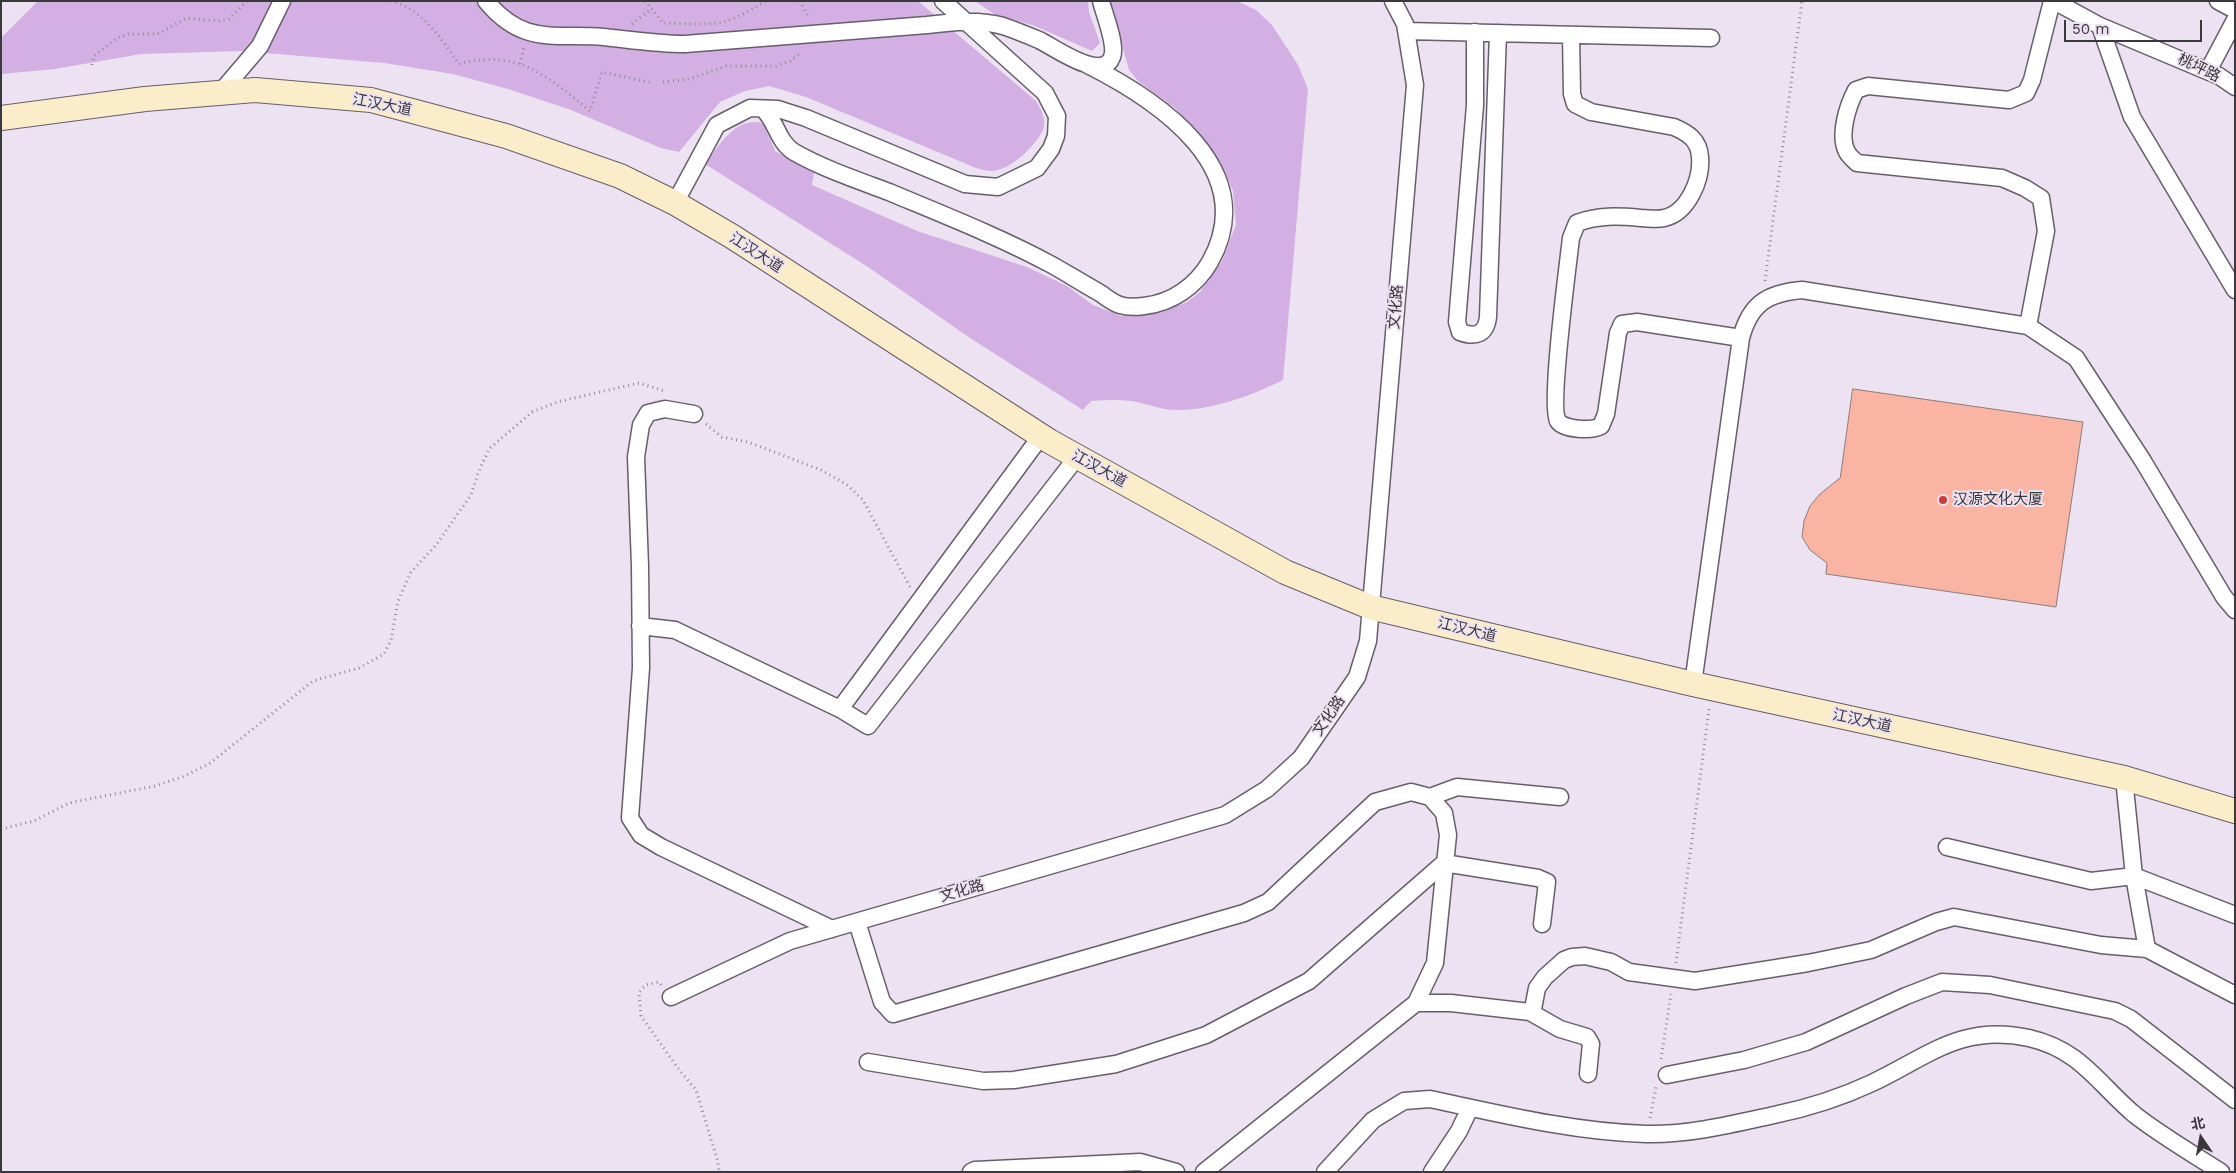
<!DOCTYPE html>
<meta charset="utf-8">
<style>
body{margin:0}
#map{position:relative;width:2236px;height:1173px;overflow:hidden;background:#ece2f1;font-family:"Work Sans","Noto Sans SC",sans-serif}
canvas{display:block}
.frame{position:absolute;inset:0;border:2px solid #3b383d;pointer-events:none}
.north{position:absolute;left:2176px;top:1113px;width:50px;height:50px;-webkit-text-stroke:4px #ece2f1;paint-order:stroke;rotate:348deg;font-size:14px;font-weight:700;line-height:20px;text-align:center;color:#3b383d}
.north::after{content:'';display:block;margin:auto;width:18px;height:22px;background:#3b383d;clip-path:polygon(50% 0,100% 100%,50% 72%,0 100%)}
.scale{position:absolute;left:2064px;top:20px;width:138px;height:22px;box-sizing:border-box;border:2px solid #3b383d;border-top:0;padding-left:6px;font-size:15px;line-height:18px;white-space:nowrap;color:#3b383d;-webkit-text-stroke:4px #ece2f1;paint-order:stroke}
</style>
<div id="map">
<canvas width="2236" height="1173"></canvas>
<div class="frame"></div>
<div class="north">北</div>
<div class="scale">50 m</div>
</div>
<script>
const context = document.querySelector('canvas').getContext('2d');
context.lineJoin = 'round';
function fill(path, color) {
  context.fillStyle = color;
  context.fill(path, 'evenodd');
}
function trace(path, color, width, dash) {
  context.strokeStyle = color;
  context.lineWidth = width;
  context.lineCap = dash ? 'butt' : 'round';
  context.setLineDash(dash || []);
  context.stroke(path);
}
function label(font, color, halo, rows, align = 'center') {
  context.font = font + ' "Work Sans","Noto Sans SC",sans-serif';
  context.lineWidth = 4;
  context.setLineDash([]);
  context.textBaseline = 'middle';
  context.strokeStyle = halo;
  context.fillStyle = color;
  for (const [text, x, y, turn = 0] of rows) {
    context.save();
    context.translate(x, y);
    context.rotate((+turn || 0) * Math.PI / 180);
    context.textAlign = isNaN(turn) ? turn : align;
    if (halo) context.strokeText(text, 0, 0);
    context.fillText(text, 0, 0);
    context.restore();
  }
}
fill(new Path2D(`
 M38 1H918L1036 101C1041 109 1047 120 1043 130 1035 146 1011 170 992 171 987 171 981 169 976 168L806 97 769 86 745 91 720 102 679 152 661 148 571 110 508 89 453 74 384 63 242 51 141 54 55 69 1 74V38Z
 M975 1H1088L1089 12 1100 43 1092 51 1035 26 994 14Z
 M1110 1H1237L1256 10 1272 25 1298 65 1308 89 1283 380C1249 397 1203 414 1164 409 1155 407 1146 404 1137 402 1122 399 1106 400 1091 401L1083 410 970 338 868 267 705 164C719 146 737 114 764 124L775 151 814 172 812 185 917 231 1027 267 1067 286 1093 305 1121 316 1143 315 1165 310 1187 302 1200 292 1221 263 1236 225 1233 191 1220 162 1204 140 1175 108 1138 81 1129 70Z`), '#d3afe4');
const building = new Path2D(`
 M1853 389 2083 422 2056 607 1826 574 1827 563 1810 550 1802 537 1804 521 1810 506 1820 494 1840 478Z`);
fill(building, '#fab4a4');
trace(building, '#8d7c78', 1);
const minor = new Path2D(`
 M486 1C523 46 554 33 604 37 632 40 657 44 685 44L927 25C952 22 978 19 1003 26 1015 30 1027 35 1039 40 1052 46 1103 83 1112 57 1117 45 1104 14 1101 1
 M2054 1 2100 26 2219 76 2235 87
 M2218 1 2235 10
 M2100 26 2132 117 2235 290
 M1406 31 1711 38
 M1475 32V105L1457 322 1460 332C1476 338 1486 334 1488 317L1498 33
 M1571 35 1572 94 1575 104 1591 112 1674 127C1688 133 1699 140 1700 157 1702 179 1688 213 1664 218 1657 220 1648 218 1641 218 1618 216 1598 215 1577 223L1571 238C1568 264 1549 407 1558 421 1564 430 1592 431 1601 426L1606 414 1618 333 1622 324 1637 322 1741 338
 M2208 71 2235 20
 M220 93 260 46 282 1
 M763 109C777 122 777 141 794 152 824 169 857 180 889 192 944 215 1000 237 1052 265 1068 274 1084 284 1100 293 1106 297 1113 303 1120 305 1126 307 1137 307 1144 306 1172 303 1196 286 1210 262 1262 169 1158 100 1086 64
 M675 203 717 125 750 108 778 109 806 118 965 184 998 187 1037 168 1051 149 1056 136 1057 116 1045 93 943 1
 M2028 326 2046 231 2041 198 2025 188 2002 178 1857 163C1854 160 1849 156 1847 152 1838 135 1848 105 1856 90L1868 86 2009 100 2026 93 2032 80 2052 1
 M694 414 665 409 648 413 641 425 636 457 640 566 641 668 630 818 641 835 661 847 832 929
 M640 626 675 630 840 709 868 726 1077 457
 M1693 684 1741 338C1750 304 1767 293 1802 290L2028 326 2076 358 2143 461 2224 597 2235 610
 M840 709 1041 436
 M2124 778 2134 876 2147 949
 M1430 797 1457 787 1560 797
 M1947 847 2091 881 2134 876 2235 915
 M857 922 882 1002 893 1014 1244 913 1268 902 1375 802 1411 792 1430 797 1444 813 1448 835 1435 963 1416 1003 1204 1172
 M671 997 790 941 1225 815 1267 789 1301 758 1357 677 1368 641 1415 85 1405 24 1393 1
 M1416 1003H1451L1530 1012 1533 1009 1537 988 1545 977 1564 960 1572 957 1585 956 1611 962 1629 972 1695 981 1808 963 1871 950 1936 922 1954 917 2101 945 2147 949 2235 995
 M1530 1012 1560 1029 1587 1037 1591 1044 1588 1074
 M868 1062 983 1081 1014 1080 1116 1064 1206 1035 1309 981 1444 863 1538 878 1547 882 1542 924
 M1667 1075 1744 1060 1806 1042 1906 996 1942 982 1990 985 2115 1011 2131 1019 2235 1100
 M971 1172 975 1170 1140 1162 1176 1172
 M1325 1172 1373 1120 1404 1101 1430 1099C1500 1114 1574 1132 1646 1134 1689 1135 1733 1124 1774 1115 1808 1108 1840 1098 1872 1083 1927 1057 1962 1023 2029 1038 2081 1050 2098 1084 2135 1115 2162 1136 2193 1154 2221 1172
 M1432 1172 1459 1131 1470 1108`);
const secondary = new Path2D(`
 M1 118 145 99 255 90 371 100 506 136 620 176 675 203 733 237 1049 441 1285 572 1370 607 1693 684 2124 778 2235 811`);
trace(minor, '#675e6b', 19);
trace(secondary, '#675e6b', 26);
trace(new Path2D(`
 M391 1C422 8 442 40 459 64 516 48 549 77 590 111L602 72 653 83
 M645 1 663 23C681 23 704 26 723 22 738 18 752 9 766 1
 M800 1 809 18
 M632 24 650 10
 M520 64 524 48
 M92 65 94 56 117 38 128 34H157L187 18 219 21 229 19 247 1
 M663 82 689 79 726 66H776L790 61 801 53
 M1765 281 1802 1
 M706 424 722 437 748 442 821 470 846 484 863 500 910 587
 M1 829 34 821 69 803 155 786 182 777 209 764 313 681 359 668 384 654 391 640 398 601 411 572 436 545 471 495 478 473 489 449 532 412 557 402 639 383 664 391
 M1676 963 1709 709
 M661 985 659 982 646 985 639 992 641 1016 677 1067 696 1090 718 1162 719 1172
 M1661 1059 1671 994
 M1650 1118 1656 1087`), '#908a93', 3, [1, 4]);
trace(minor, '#fff', 16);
trace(secondary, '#fbecca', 24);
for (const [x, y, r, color] of [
 [1943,500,5,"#cb3d36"]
]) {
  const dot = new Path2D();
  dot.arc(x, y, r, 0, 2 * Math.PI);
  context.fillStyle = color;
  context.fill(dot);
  trace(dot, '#ece2f1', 2);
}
label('15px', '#3b383d', '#ece2f1', [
 ["桃坪路",2199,68,26],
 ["江汉大道",382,105,11],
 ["江汉大道",756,253,33],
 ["文化路",1396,307,-85],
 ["江汉大道",1099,469,29],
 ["江汉大道",1467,630,14],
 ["文化路",1329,716,-56],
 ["江汉大道",1862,721,12],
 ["文化路",962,891,-16]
]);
label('15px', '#3b383d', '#ece2f1', [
 ["汉源文化大厦",1953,500]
], 'left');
</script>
